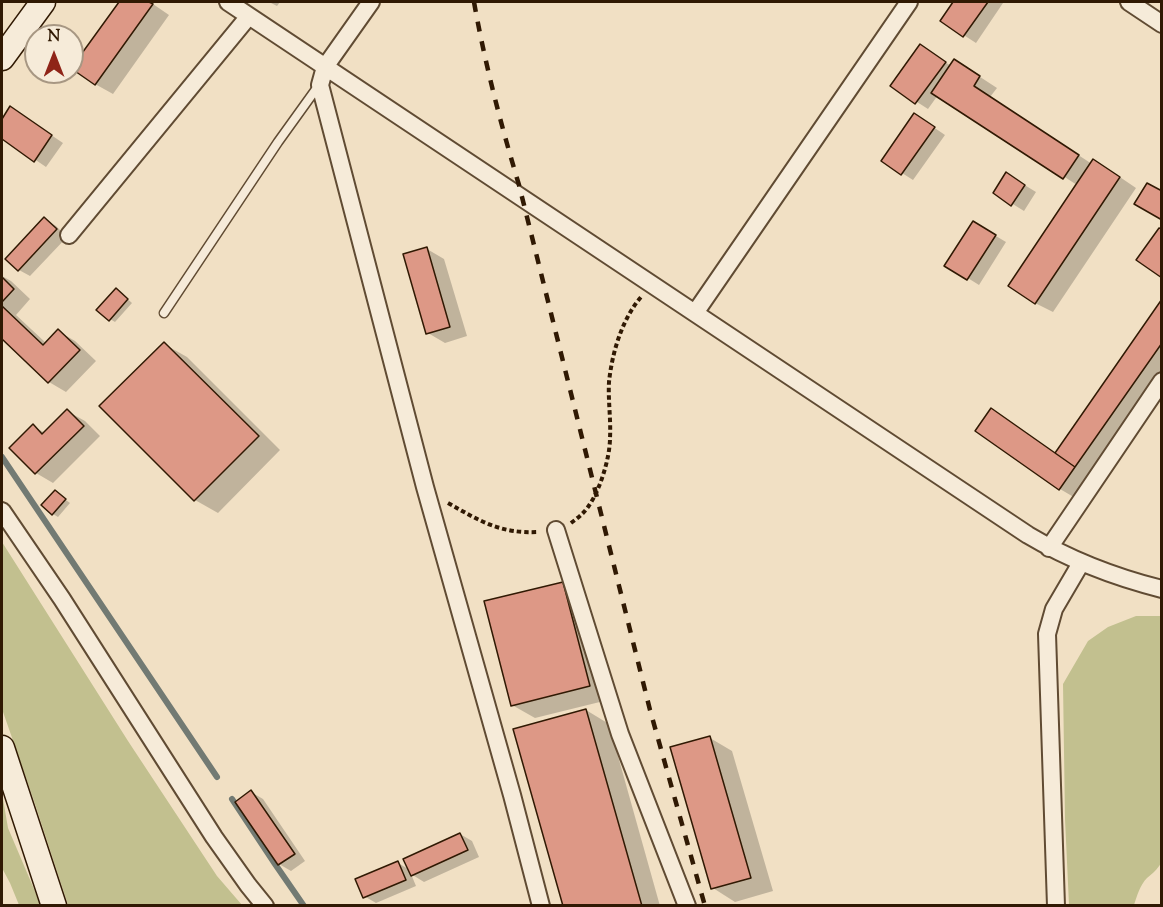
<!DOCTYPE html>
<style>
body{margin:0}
#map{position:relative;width:1163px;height:907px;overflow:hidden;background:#f1e0c4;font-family:"Sorts Mill Goudy",serif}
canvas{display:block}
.frame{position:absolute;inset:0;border:3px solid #301903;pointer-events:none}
.north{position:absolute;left:24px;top:24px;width:60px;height:60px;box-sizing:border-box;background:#f6ebd9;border:2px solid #a79783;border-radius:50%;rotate:0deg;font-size:16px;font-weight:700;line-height:24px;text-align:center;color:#301903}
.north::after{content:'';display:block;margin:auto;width:21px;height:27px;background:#8f2418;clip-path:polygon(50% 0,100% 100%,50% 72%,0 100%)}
</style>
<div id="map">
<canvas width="1163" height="907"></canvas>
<div class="frame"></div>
<div class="north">N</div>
</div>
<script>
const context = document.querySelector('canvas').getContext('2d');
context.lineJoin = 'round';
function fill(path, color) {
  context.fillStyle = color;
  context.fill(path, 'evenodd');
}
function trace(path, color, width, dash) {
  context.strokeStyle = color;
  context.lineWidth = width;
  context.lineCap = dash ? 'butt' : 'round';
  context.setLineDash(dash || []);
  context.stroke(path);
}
fill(new Path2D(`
 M2 542 128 741 217 876 242 905H68L33 798 2 709Z
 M1136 616H1161V863C1157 870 1153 873 1147 878 1140 885 1137 896 1134 905H1069L1065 819 1063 684 1088 641 1108 627Z
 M2 793 8 828 34 889 40 905H19L10 883 2 868Z`), '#c2c08f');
fill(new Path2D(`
 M121 2H150L169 15 113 94 95 84 73 68Z
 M269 2H280L277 6Z
 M955 2H1001L1003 3 976 43 942 21Z
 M932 53 951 66 971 71 997 88 990 97 1092 164 1111 171 1136 188 1053 312 1035 303 1077 185 938 95 928 109 892 86Z
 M11 108 63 143 46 167 2 137V122Z
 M926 122 945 135 913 180 883 161Z
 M1018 181 1036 192 1024 211 995 193Z
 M44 219 56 226 67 237 30 276 19 270Z
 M974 223 1006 242 979 285 947 265Z
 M427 249 444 259 467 336 445 343 428 333Z
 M2 276 11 281 30 299 16 315 46 343 58 331 75 341 96 361 66 392 49 382 2 337Z
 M121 293 132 303 115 322 110 319Z
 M1162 302V377L1077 499 1060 489 977 431 1008 420 1056 454Z
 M164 344 187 357 280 450 218 513 195 500Z
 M67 411 85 421 100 436 53 483 36 473 33 426 45 433Z
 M55 492 70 503 58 517 53 514Z
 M563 583 585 596 612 699 535 718 512 705Z
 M586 710 609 724 660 906H565Z
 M710 738 732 751 773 891 735 902 713 888Z
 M251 792 263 799 305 861 291 871 279 864Z
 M460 834 472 841 479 857 424 882 411 874 416 886 376 903 364 896 398 863 410 870Z`), '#0003');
trace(new Path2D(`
 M2 457 217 777
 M232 799 275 864 304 906`), '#727a73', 6);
const building = new Path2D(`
 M119 2H149L153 4 95 85 72 69V67Z
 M953 2H988L963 37 940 21Z
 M920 44 946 62 915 104 890 86Z
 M954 59 980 76 974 86 1079 155 1063 179 931 93Z
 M10 106 52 135 34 162 2 139V119Z
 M914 113 935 127 901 175 881 161Z
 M1093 159 1120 177 1035 304 1008 286Z
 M1006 172 1025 185 1011 206 993 193Z
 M1147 183 1162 191V220L1134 204Z
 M44 217 57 229 18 271 5 259Z
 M973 221 996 235 967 280 944 266Z
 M1159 228 1162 229V278L1136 260Z
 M427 247 450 327 426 334 403 254Z
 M2 277 14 289 2 302Z
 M116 288 128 299 109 321 96 310Z
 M1162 299V343L1075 467 1055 453Z
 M2 306 43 345 58 329 80 350 48 383 2 339Z
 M164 342 259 436 194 501 99 406Z
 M991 408 1075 467 1059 490 975 431Z
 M67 409 84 426 35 474 9 448 33 424 42 434Z
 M55 490 66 499 52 515 41 505Z
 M563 582 590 686 511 706 484 601Z
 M586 709 642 906H563L513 729Z
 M710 736 751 878 711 889 670 747Z
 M251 790 295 854 278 865 235 802Z
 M460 833 468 850 411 876 403 859Z
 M398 861 406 880 363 898 355 879Z`);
fill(building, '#dd9886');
trace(building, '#301903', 1.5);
const lane = new Path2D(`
 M164 313 278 142 319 85`);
const street = new Path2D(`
 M228 2 1028 535C1070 560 1114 577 1162 589
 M371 2 325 67 320 85 425 487 512 795 541 906
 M1129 2 1162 24
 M69 235 249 16
 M695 313 909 2
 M2 511 62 599 214 837 248 885 265 906
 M556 530 620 734 687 906
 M1049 548 1162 381
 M1056 906 1047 634 1054 609 1081 563`);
const secondary = new Path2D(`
 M2 58 43 2
 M2 748 54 906`);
trace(lane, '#604b33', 11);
trace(street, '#604b33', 20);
trace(secondary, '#301903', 27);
trace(new Path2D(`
 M448 503C480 521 500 534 539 532
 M571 523C575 520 579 517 582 514 598 499 610 459 610 438 611 419 608 401 609 382 612 353 622 319 641 297`), '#301903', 4, [4.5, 3]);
trace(lane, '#f6ebd9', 8);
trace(street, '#f6ebd9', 16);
trace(secondary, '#f6ebd9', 24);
trace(new Path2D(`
 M474 2C485 64 501 125 519 185L650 710 705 906`), '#301903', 4.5, [10, 10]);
</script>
